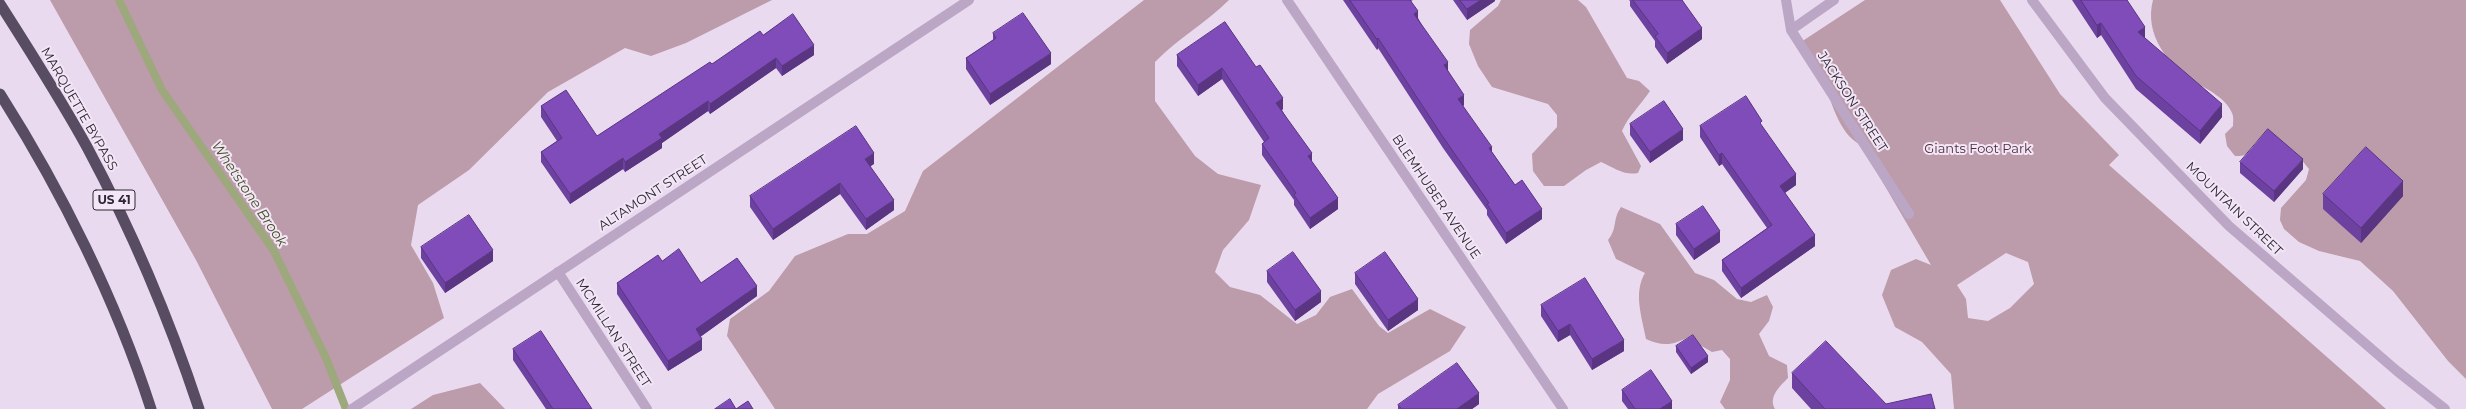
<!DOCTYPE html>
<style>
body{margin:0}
canvas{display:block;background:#e9daef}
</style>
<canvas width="2466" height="409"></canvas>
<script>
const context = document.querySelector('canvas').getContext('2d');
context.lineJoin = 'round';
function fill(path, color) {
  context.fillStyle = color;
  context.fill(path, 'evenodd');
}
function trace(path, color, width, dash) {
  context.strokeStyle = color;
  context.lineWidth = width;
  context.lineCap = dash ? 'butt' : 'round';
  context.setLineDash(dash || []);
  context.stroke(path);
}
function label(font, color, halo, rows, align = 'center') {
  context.font = font + ' Montserrat,sans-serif';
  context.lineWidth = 4;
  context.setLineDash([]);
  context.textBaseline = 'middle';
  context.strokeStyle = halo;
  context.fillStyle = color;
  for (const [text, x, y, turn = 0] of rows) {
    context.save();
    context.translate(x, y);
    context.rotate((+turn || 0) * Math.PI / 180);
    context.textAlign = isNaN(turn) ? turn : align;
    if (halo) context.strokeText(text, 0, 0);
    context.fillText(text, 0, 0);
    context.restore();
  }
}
fill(new Path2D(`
 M50 0H772L686 43 651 56 625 48 548 92 469 170 418 205 411 245 433 283 444 318 302 409H272L196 260Z
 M1144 0H1229C1206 23 1178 38 1155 62V101L1195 156 1218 174 1261 185 1249 220 1223 250 1215 272 1230 287 1260 295 1297 324 1316 315 1330 297 1352 289 1379 326 1388 333 1430 309 1466 327 1450 351 1378 394 1367 409H775L727 336 730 319 769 291 795 256 848 234H867L905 211 923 171Z
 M1501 0H1578L1586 7 1627 78 1639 81 1650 91C1640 106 1629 115 1622 131L1641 166 1638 173C1624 176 1613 167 1601 162L1586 170 1564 186H1544L1533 171 1532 154 1557 127V115L1548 104 1492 87 1478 66 1469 44 1470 30 1498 6Z
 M1865 0H2000L2060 94 2119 155 2109 165 2386 409H1954L1951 374 1922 342 1895 327 1882 295 1891 270 1916 259 1931 265 1861 145C1837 133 1832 99 1821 77 1815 65 1807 54 1801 42ZM2006 253 2028 262 2034 284 2010 308 1988 321 1968 318 1966 299 1957 285Z
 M2153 0H2466V379L2448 361 2393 291 2360 261 2319 251 2299 242 2284 229 2280 220 2281 208 2306 180 2309 169 2295 152 2268 134C2264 136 2259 138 2257 141 2248 150 2249 157 2235 156L2227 146 2225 134 2233 126C2233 122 2234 117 2232 113 2226 98 2208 90 2195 82 2167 64 2144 34 2153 0Z
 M1621 207 1660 224 1695 273 1714 280 1737 299 1751 302 1767 295 1773 307 1769 321 1759 334 1769 356 1787 365 1788 378C1780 386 1768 397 1775 409H1725L1720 402 1730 380V359L1722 350 1712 352 1700 345 1693 335C1675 344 1665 348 1646 339 1642 317 1633 293 1645 273L1616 259 1608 240C1618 228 1612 220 1621 207Z
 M480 383 505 409H411L433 395Z`), '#bc9baa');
trace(new Path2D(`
 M119 0 162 90 274 251 326 358 346 409`), '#9da97c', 8);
trace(new Path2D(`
 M1287 0 1563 409
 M1786 0 1791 30 1909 214
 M2032 0 2105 98 2229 226 2397 371 2445 409
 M1791 30 1834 0
 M558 272 647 409`), '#bba7c5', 10);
trace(new Path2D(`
 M352 409 969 0`), '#bba7c5', 10);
trace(new Path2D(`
 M0 4C30 51 60 98 87 147 132 231 169 318 199 409
 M0 94C61 190 116 300 151 409`), '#584c63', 11);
fill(new Path2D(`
 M1343 0H1413L1411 1 1418 18 1448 71 1464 105 1463 106 1492 152 1515 185 1542 219 1506 244 1487 215V210L1443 148 1378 48 1377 50Z
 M1453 0H1495V1L1467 20Z
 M1629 0H1682L1702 39 1667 64 1655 47V41L1630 6V1Z
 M2072 0H2127L2145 38 2222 117 2200 144 2136 89 2101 35 2097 38Z
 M1225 22 1283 109 1282 110 1312 162 1338 209 1310 229 1294 205V200L1262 155V144L1264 142 1222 79 1198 96 1177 66V55Z
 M993 33 1051 64 990 105 966 69V58L993 40Z
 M763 35 814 55 782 76 776 68 710 114 708 111 662 143V148L625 172 623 169 570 204 541 162V152L557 141 541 117V106L597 136 712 64Z
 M1630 124 1683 140 1650 163 1630 135Z
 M1700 126H1762L1796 185 1785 193 1815 246 1741 298 1722 271V260L1767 228 1722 164 1719 166 1700 137Z
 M2240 162 2303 169 2274 202 2240 173Z
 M874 164 870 166 894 210 866 230 840 194 773 240 750 207V196Z
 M2323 194 2403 196 2361 243 2323 209Z
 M1676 224 1720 242 1694 260 1676 235Z
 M421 247 493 261 445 293 421 258Z
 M662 261 701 283 757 296 700 337 702 350 668 371 617 294V283Z
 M1267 271 1321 302 1295 321 1267 282Z
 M1355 273 1418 310 1388 331 1355 284Z
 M1541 305 1624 351 1592 370 1570 335 1558 342 1541 316Z
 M1676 346 1708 362 1691 374 1676 352Z
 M513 349 592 409H546L513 360Z
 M1792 373 1886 404 1935 409H1811L1792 388Z
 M1622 390 1672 409H1628L1622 401Z
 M1479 404 1472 409H1398V405Z`), '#6d41a0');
fill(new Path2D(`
 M1481 0H1495V1L1467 20V9Z
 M1418 11V22L1414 14Z
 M2101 23V35L2097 38V25Z
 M2145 27V40L2138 32Z
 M1702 28V39L1667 64V53Z
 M1378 38V48L1377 50V39Z
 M814 45V55L782 76V66Z
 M1051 53V64L990 105V94Z
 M776 58V68L710 114V104Z
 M1448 62V73L1444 65Z
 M1222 68V79L1198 96V85Z
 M1464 95V105L1458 110V99Z
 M1283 98V109L1276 114V103Z
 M708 101V111L662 143V148L625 172V162L659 134Z
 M2222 104V117L2200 144V131Z
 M1683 129V140L1650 163V152Z
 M1492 147V157L1489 148Z
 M874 153V164L865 170V159Z
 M1312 153V164L1308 156Z
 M1722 153V164L1719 166V155Z
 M623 158V169L570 204V194Z
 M2303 159V169L2274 202V191Z
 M1796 174V185L1780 196V186Z
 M2403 181V196L2361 243V228Z
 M840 183V194L773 240V229Z
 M1338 198V209L1310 229V218Z
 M894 200V210L866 230V219Z
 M1542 209V219L1506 244V233Z
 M1720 231V242L1694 260V249Z
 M1815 235V246L1741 298V288Z
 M493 250V261L445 293V283Z
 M757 286V296L696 340V329Z
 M1321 291V302L1295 321V310Z
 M1418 299V310L1388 331V320Z
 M1570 324V335L1558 342V331Z
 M702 339V350L668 371V361Z
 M1624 340V351L1592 370V359Z
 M1708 356V362L1691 374V368Z
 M1479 393V404L1472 409H1457Z
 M1672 401V409H1660Z`), '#593582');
const building = new Path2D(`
 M1350 0H1410L1418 11 1414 14 1448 62 1444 65 1464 95 1458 99 1492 147 1489 148 1515 185 1522 180 1542 209 1506 233 1487 204 1489 203 1443 137 1378 38 1377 39Z
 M1460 0H1481L1467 9Z
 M1633 0H1682L1702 28 1667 53 1655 36 1658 34Z
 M2081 0H2127L2145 27 2138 32 2222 104 2200 131 2136 76 2101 23 2097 25Z
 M1023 13 1051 53 990 94 966 58 996 38 993 33Z
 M793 14 814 45 782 66 776 58 710 104 708 101 659 134 662 138 625 162 623 158 570 194 541 152 562 138 541 106 566 90 597 136 710 62 712 64 760 31 763 35Z
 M1225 22 1256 67 1260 65 1283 98 1276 103 1312 153 1308 156 1338 198 1310 218 1294 195 1296 193 1262 144 1269 138 1222 68 1198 85 1177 55Z
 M1746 96 1762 121 1760 123 1796 174 1780 186 1815 235 1741 288 1722 260 1772 225 1722 153 1719 155 1700 126Z
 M1664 101 1683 129 1650 152 1630 124Z
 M856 126 874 153 865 159 894 200 866 219 840 183 773 229 750 196Z
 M2268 129 2303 159 2274 191 2240 162Z
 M2366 147 2403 181 2361 228 2323 194Z
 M1703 206 1720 231 1694 249 1676 224Z
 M469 215 493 250 445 283 421 247Z
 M679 249 701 283 737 258 757 286 696 329 702 339 668 361 617 283 658 255 662 261Z
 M1293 252 1321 291 1295 310 1267 271Z
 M1385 252 1418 299 1388 320 1355 273Z
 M1585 278 1624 340 1592 359 1570 324 1558 331 1541 305Z
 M541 331 592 409H553L513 349Z
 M1693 335 1708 356 1691 368 1676 346Z
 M1826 341 1886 404 1931 394 1935 409H1825L1792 373Z
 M1457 363 1479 393 1457 409H1402L1398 405Z
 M1651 370 1672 401 1660 409H1635L1622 390Z
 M730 399 736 409 748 401 753 409H715Z`);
fill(building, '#7f4cba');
trace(building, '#593582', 1);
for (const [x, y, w] of [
 [114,200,42]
]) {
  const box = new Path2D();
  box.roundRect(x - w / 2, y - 10, w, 20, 3);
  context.fillStyle = '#f3e6f7';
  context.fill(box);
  trace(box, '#2d2733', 1);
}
label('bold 12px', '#2d2733', null, [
 ["US 41",114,200]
]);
label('13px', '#2d2733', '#f3e6f7', [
 ["JACKSON STREET",1852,102,57],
 ["MARQUETTE BYPASS",79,109,60],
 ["ALTAMONT STREET",653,193,-33],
 ["BLEMHUBER AVENUE",1436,197,56],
 ["MOUNTAIN STREET",2234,209,44],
 ["MCMILLAN STREET",613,333,57]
]);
label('13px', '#4e2d3b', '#f3e6f7', [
 ["Giants Foot Park",1978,149]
]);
label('italic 14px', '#435021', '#f3e6f7', [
 ["Whetstone Brook",249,194,56]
]);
</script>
